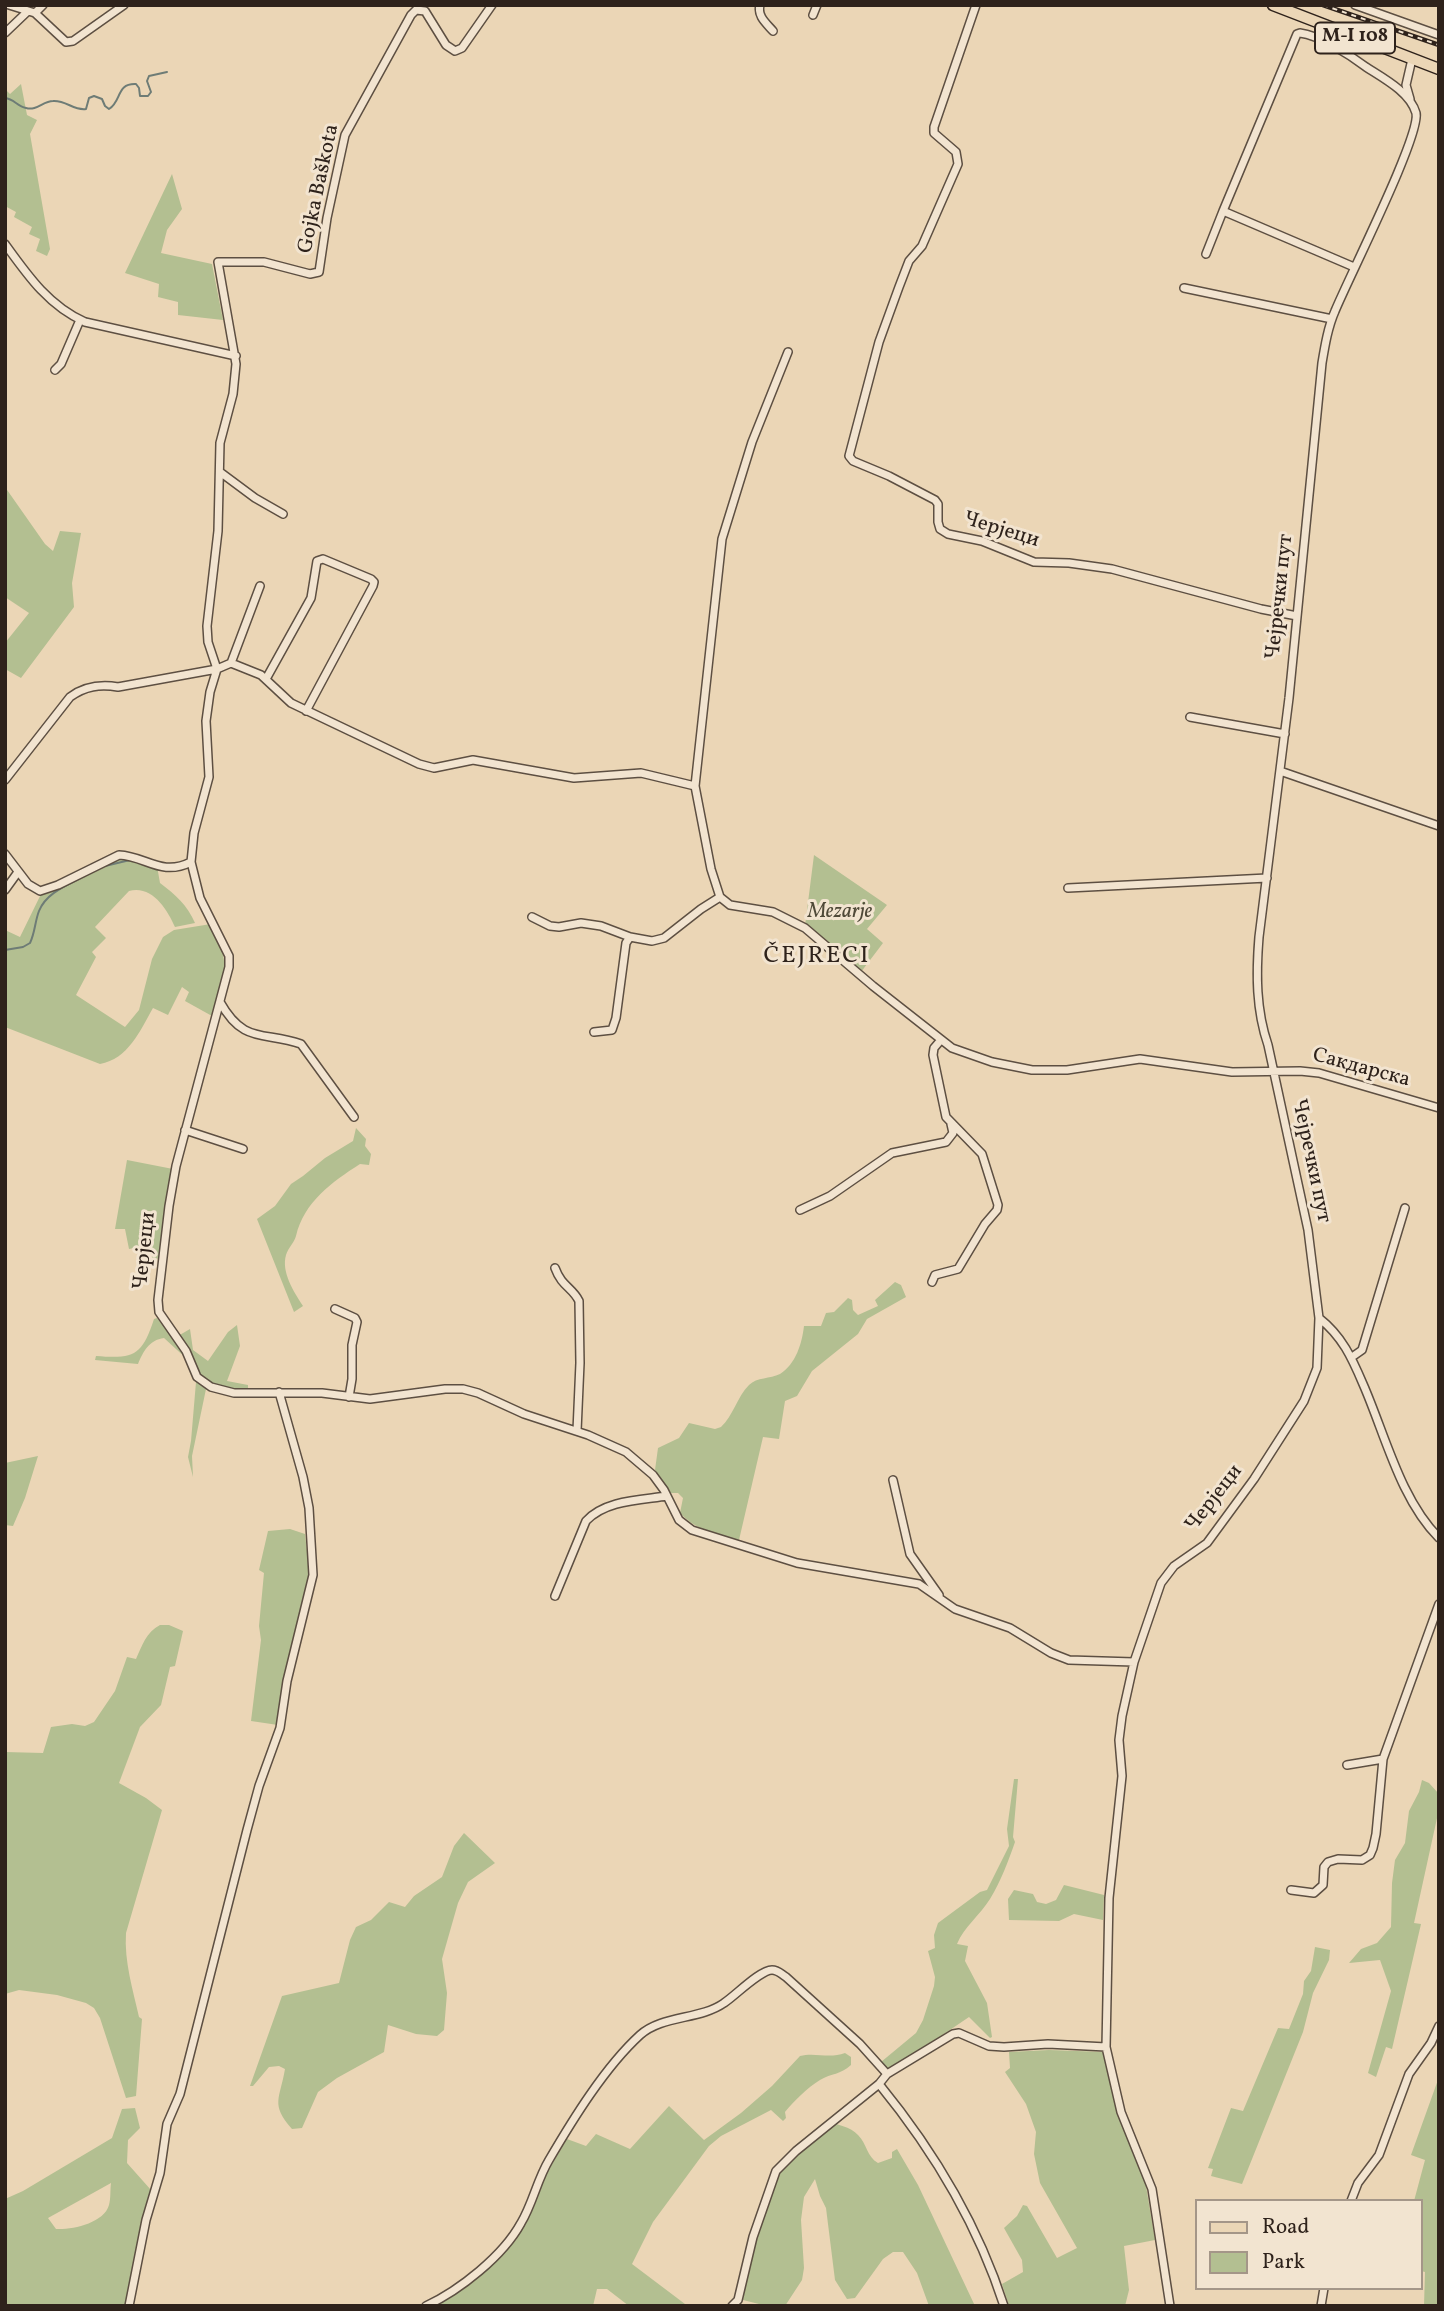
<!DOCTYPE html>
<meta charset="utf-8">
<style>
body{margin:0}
#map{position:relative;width:1444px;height:2311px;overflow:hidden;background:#ebd6b6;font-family:Vollkorn,serif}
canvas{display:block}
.frame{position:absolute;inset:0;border:7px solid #2e221b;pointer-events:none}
.legend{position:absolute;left:1195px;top:2199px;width:228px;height:91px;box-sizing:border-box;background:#f2e4d0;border:2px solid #a49688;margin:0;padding:9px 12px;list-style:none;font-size:21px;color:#2e221b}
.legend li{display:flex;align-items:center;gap:14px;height:35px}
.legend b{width:35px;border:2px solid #a49688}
</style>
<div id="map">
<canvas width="1444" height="2311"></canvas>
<div class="frame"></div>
<ul class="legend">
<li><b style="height:9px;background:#ebd6b6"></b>Road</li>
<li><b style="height:19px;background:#b3bf91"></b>Park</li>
</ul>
</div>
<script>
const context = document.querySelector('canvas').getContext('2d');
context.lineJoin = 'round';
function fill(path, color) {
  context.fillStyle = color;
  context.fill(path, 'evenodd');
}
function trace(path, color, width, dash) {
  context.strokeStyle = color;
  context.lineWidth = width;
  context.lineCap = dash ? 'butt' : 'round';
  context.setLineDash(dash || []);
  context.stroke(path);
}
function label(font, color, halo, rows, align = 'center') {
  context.font = font + ' Vollkorn,serif';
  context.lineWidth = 6;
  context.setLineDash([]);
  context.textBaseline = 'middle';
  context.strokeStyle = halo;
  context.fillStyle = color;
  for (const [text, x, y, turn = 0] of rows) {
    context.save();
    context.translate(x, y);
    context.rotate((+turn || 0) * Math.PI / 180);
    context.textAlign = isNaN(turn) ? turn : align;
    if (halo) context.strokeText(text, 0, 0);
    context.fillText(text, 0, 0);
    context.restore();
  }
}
fill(new Path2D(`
 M21 84 27 115 37 120 30 134 50 249 47 256 36 251 40 239 29 234 32 227 14 217 16 212 5 206V89L10 94Z
 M172 174 182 209 167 230 161 253 212 264 223 320 178 315V302L158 297 159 284 125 273Z
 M5 487 45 544 53 551 60 531 81 533 72 583 74 607 21 678 5 669V643L29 613 5 597Z
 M118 853 157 866 160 883C176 895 187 905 195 923L175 927C167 909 152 885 129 891L95 927 106 938 92 952 96 957 76 995 125 1027 139 1010 152 959 163 937 174 930 211 924C232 964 225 975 212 1016L185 1001 189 992 182 987 168 1015 153 1008C140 1031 128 1059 100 1064L5 1027V930L20 937 43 890Z
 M814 855 887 905 867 929 883 943 861 972 805 926Z
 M356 1128 366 1139 365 1146 371 1154 369 1165 360 1164C332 1182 304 1202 296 1236 294 1243 288 1248 286 1255 281 1272 294 1292 303 1306L294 1312 257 1219 275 1206 291 1184 303 1176 325 1158 353 1141Z
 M127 1160 173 1169 161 1259 152 1258V1244L129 1249 125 1229H115Z
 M895 1282 901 1285 906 1297 867 1319 858 1334 812 1371 797 1396 785 1401 779 1439 763 1437 739 1540C716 1534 697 1531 680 1513L683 1498 678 1493H671L655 1470 658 1448 679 1438 689 1423 715 1429 721 1427C733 1416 737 1397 749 1385 757 1377 770 1379 780 1374 796 1364 802 1343 804 1326H821L826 1313 834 1312 848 1298 852 1300 853 1310 858 1315 878 1306 875 1300Z
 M157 1318 177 1342 188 1360 164 1338C149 1340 143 1352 138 1364L95 1360 96 1356C134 1359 142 1356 154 1319Z
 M237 1325 240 1346 227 1381 248 1385V1390C200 1388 199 1375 178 1336L190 1329 193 1350 208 1361 228 1332Z
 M196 1382 206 1389 192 1456 193 1477 188 1457 191 1441Z
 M38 1456 25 1498 13 1526 5 1525V1463Z
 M290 1529 305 1534 310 1576 278 1725 251 1721 261 1640 259 1626 264 1573 259 1570 268 1531Z
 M160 1625H169L183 1631 175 1666 170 1667 161 1705 140 1727 119 1783 146 1798 162 1810 126 1933C124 1961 133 1990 139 2017L142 2019 136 2096 126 2098 100 2018 94 2008 86 2003 57 1995 19 1990 5 1994V1752L43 1753 51 1727 72 1724 85 1726 94 1722 115 1691 127 1657 136 1659C142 1646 146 1632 160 1625Z
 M1014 1779H1018L1013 1837 1015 1842C1008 1862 1001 1881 990 1899 980 1915 964 1927 957 1944L968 1946 965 1961 987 2003 992 2037 990 2038 969 2017 888 2072 881 2062 916 2033 923 2020 934 1986 935 1977 928 1951 935 1948 934 1935 938 1923 980 1892 987 1890 1009 1846 1007 1829Z
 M1422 1780 1429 1783 1439 1794V1809L1414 1923 1421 1924 1392 2049 1386 2047 1376 2077 1368 2073 1391 1991 1380 1960 1349 1963 1361 1949 1377 1943 1391 1927 1392 1883 1395 1860 1405 1843 1409 1811 1419 1792Z
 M464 1833 495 1863 468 1882 458 1903 442 1959 447 1993 444 2030 437 2036 416 2034 388 2025 384 2052 337 2078 318 2092 302 2128 292 2129C270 2104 280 2099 285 2069L279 2066 269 2067 253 2086H250L282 1996 339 1983 350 1940 356 1927 371 1920 389 1902 405 1907 414 1896 442 1877 454 1846Z
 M1064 1885 1104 1895 1103 1920 1074 1914 1059 1921 1009 1920 1008 1899 1014 1890 1033 1894 1037 1902 1046 1904 1056 1900Z
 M1315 1947 1330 1950 1329 1960 1313 1993 1303 2032 1242 2184 1211 2176 1213 2169 1208 2168 1231 2108 1243 2111 1278 2028 1289 2029 1303 1994 1304 1981 1311 1971Z
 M1049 2050 1104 2052 1116 2105 1144 2174 1155 2240 1124 2246 1129 2290 1125 2306H1009L1002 2284 1023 2272 1022 2260 1004 2228 1017 2216 1023 2205 1027 2206 1057 2258 1077 2248 1040 2183 1034 2154 1036 2132 1026 2104 1005 2072 1010 2068 1009 2052Z
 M845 2053 851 2057V2065C840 2075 832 2073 820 2080 807 2088 794 2101 785 2112L786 2118 783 2121 771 2110 721 2136 709 2146 653 2222 632 2264 685 2304 683 2306H629L607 2289H597L593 2306H437L465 2288 516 2240 535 2204 539 2186 567 2139 586 2146 596 2134 630 2149 669 2106 704 2140 741 2113 772 2086 800 2056C815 2052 829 2059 845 2053Z
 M1439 2077V2306H1424L1425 2272 1421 2271V2201H1414L1425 2160 1411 2155Z
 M135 2108 140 2128 128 2140 127 2163 151 2190 133 2263 126 2306H5V2199L23 2191 112 2138 122 2109ZM111 2183C110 2190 111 2198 109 2205 104 2223 72 2230 56 2229L48 2218Z
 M826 2121C836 2124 851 2127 858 2135 867 2144 867 2157 878 2163L892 2158V2152L897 2149 918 2185 975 2306H929L917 2273 903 2252H893L883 2259 855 2298 847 2299 835 2280 826 2208 820 2196 815 2179 804 2197 801 2220 804 2268 802 2280 785 2306H767L743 2300C749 2257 763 2216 778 2175L781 2168 801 2151 797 2144Z`), '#b3bf91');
trace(new Path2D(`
 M5 98C14 99 17 106 26 108 37 111 43 101 53 101 66 100 74 111 86 109L89 98 94 96 102 99 105 106 109 109C122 101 116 83 136 84L139 88 140 96H148L151 92 147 81 149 76 167 72
 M105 866 130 860
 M5 950 23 947 30 943C35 933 35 921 39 911 47 891 71 884 88 874`), '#6e7c76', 2);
const minor = new Path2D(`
 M9 5 35 13 66 42 73 41 124 5
 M492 5 462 48 455 51 446 45 425 11 416 10 411 15 345 135 327 218 319 272 310 274 264 262H218L236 364 233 394 220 443 218 531 207 626 208 642 217 669 210 692 206 721 209 777 194 833 191 862 200 898 229 956V967L176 1166 169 1206 158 1300 159 1312 186 1351 197 1377 211 1387 234 1393H322L370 1399 445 1389H463L478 1393 524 1414 588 1435 626 1452 653 1475 664 1490 679 1520 692 1530 797 1563 919 1584 955 1609 1010 1628 1051 1653 1069 1660 1134 1662
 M760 5C757 16 766 23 773 31
 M976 5 934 127V133L956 152 958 164 922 246 909 261 899 287 879 342 849 456 853 461 889 476 935 500 938 504V522L940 529 948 534 982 541 1034 562 1069 563 1112 569 1261 609 1297 616
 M1355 5 1439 35
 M35 13 43 5
 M813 15 817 5
 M5 33 27 12
 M1410 99 1406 85 1412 59
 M5 244C28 276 49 306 85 322L236 356
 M1206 254 1223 211
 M1354 267 1223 211 1297 34 1300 33C1319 35 1350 55 1366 67 1383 78 1410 92 1416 113 1421 135 1348 279 1335 311 1328 327 1325 345 1322 363L1289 698 1259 937C1256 974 1256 1010 1268 1045L1308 1230 1319 1318C1342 1336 1352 1358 1363 1384 1385 1434 1400 1499 1439 1538
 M1184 288 1332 319
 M55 370 61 364 80 320
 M220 472 255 498 283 514
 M231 663 260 586
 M266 679 311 598 317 561 323 559 371 579 374 582 373 586 306 711
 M1190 717 1285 734
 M1280 771 1439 826
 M5 780 70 697C85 686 100 684 118 687L217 669 231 663 261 675 291 703 419 764 434 768 473 760 574 778 641 773 695 786 711 869 720 897 730 905 773 912 805 928 873 986 952 1048 992 1062 1032 1070H1067L1140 1059 1232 1072 1300 1071 1319 1073 1439 1108
 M695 786 722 539 752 442 788 352
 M5 854 28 884 40 891 58 885 119 855C146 856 161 877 191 862
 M1068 888 1267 878
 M5 890 18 872
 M532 917 550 926 559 927 581 923 601 926 630 937
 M220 1002C244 1045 264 1031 301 1044L354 1117
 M594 1032 612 1030 616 1018 626 943 630 937 652 941 664 938 701 909 720 897
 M185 1130 243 1149
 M800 1210 830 1196 892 1153 946 1142 953 1133 951 1124
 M555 1268C562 1287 572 1287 579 1301L580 1363 577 1431
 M932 1282 935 1275 958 1269 985 1224 997 1210 998 1205 982 1154 946 1117 933 1055 934 1048 940 1041
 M335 1309 355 1318 357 1322 352 1345V1379L349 1397
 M1352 1357 1362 1350 1405 1208
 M893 1480 910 1554 939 1595
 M555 1596 586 1521C605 1500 641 1500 667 1496
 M1347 1765 1383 1759
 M1291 1890 1314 1893 1323 1885 1324 1867 1328 1862 1338 1859 1362 1860 1370 1855 1373 1848 1376 1834 1383 1759 1439 1604
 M887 2074 953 2034 959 2033 989 2046 1004 2047 1048 2044 1106 2047
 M879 2084C933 2150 978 2225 1004 2306
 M1351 2201 1358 2183 1379 2155 1409 2074 1431 2043 1439 2026
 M129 2306 146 2220 160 2173 167 2124 180 2094 247 1830 259 1786 280 1728 287 1681 313 1575 309 1508 303 1477 279 1392
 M426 2306C460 2290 503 2256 521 2223 533 2203 537 2180 549 2160 573 2119 605 2067 640 2035 662 2015 700 2020 724 2003 735 1996 760 1970 772 1970 778 1970 781 1974 786 1977L860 2044 887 2074 879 2084 796 2151 776 2171 753 2237 738 2300 732 2306
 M1170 2306 1152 2189 1121 2112 1106 2047 1109 1898 1122 1776 1119 1740 1122 1716 1134 1662 1161 1583 1174 1566 1207 1543 1254 1479 1304 1401 1317 1368 1319 1318
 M1321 2306 1324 2288`);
const primary = new Path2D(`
 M1273 5 1439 69`);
trace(minor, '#5d4f42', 10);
trace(primary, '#2e221b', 13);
trace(minor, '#f2e4d0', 7);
trace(primary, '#ebd6b6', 10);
const rail = new Path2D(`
 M1323 5 1439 45`);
trace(rail, '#2e221b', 4.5);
trace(rail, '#f2e4d0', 2, [5]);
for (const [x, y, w] of [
 [1355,38,80]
]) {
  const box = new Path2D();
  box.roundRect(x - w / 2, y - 15.5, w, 31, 5);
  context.fillStyle = '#f2e4d0';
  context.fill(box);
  trace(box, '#2e221b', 2);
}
label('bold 19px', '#2e221b', null, [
 ["M-I 108",1355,38]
]);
label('21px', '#2e221b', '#f2e4d0', [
 ["Gojka Baškota",320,189,-78],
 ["Черјеци",1001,531,17],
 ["Чејречки пут",1281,597,-84],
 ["Сакдарска",1361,1069,15],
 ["Чејречки пут",1310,1161,78],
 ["Черјеци",146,1251,-84],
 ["Черјеци",1215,1499,-52]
]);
label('italic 21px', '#4f4938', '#f2e4d0', [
 ["Mezarje",840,913]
]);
context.letterSpacing = '2px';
label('24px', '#2e221b', '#f2e4d0', [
 ["ČEJRECI",817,958]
]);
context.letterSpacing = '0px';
</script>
